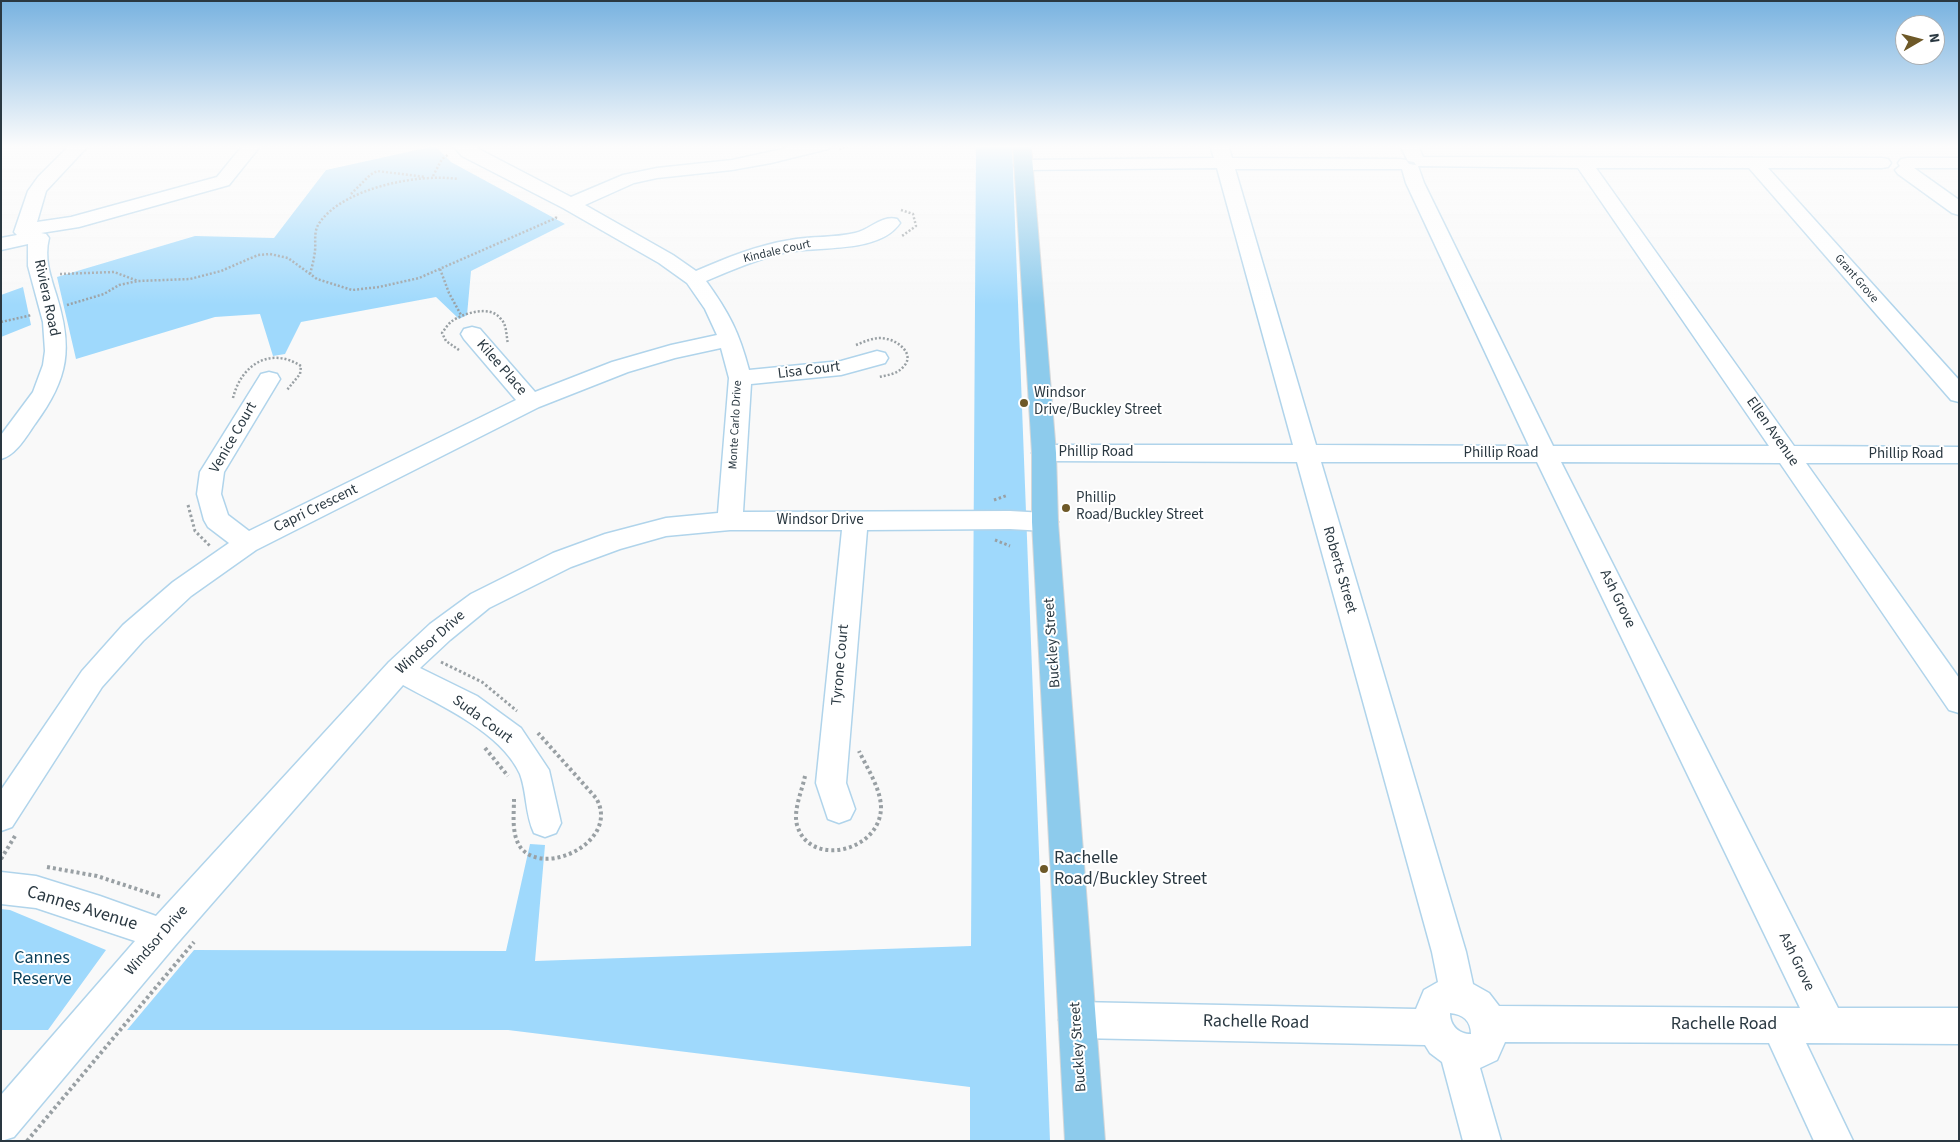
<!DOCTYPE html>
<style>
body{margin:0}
#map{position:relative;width:1960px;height:1142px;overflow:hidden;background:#f9f9f9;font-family:"Source Sans 3",sans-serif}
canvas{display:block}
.frame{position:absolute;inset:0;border:2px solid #2a3841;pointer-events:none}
.north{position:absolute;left:1895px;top:15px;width:50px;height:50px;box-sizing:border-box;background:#fff;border:1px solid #aaafb3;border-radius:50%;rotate:82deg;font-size:14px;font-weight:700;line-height:20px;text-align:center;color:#2a3841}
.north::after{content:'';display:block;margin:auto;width:18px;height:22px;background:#6e5928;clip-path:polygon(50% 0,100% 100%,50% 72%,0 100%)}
</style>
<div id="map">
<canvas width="1960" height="1142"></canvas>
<div class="frame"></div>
<div class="north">N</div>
</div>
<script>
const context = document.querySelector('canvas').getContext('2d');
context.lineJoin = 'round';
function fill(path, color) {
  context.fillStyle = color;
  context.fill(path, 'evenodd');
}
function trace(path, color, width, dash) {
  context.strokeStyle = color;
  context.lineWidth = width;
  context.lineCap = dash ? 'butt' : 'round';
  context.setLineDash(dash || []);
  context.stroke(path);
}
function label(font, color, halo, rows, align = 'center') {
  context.font = font + ' "Source Sans 3",sans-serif';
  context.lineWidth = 4;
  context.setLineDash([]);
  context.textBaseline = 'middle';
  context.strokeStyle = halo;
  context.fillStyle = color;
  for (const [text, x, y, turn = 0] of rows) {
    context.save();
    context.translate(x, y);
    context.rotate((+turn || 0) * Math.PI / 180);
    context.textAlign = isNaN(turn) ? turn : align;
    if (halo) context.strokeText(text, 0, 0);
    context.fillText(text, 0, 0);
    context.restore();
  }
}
fill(new Path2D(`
 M976 145H1012L1050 1141H970V1087L508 1030H127L194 950 506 951 530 844 545 845 535 961 971 946Z
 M435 146 451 162 565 224 471 271 467 315 459 319 436 297 301 322 285 354 273 356 260 314 215 317 76 359 57 277 195 236 274 238 326 170Z
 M23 287 31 325 1 337V295Z
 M1 909 10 910 106 950 48 1030H1Z`), '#9fd9fc');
const minor = new Path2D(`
 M70 145H89L46 191 37 222 71 217 217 177 243 145H261L229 185 79 227 41 233 46 234 49 238C44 258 50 275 56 294 73 348 69 378 35 424 26 437 16 455 1 459V435L33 392 43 365 45 351 43 322 28 266V244L1 250V238L17 235 14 232 28 191 38 177Z
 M452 145H471L571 197 623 175 657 168 732 160 801 145H831L828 149 771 163 732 170 657 178 634 183 585 205 673 255 696 271C726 258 758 245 790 240 812 236 834 238 855 233 870 230 881 215 897 219L900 223C878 255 816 245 782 253 756 260 731 270 706 281 729 313 739 332 749 370L841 361 877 351 885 353 888 358 885 363 841 375 751 384 743 512 1010 511 1045 513 1054 515 1058 522 1054 529 1045 531 1010 529 867 530 846 783 855 809 850 819 839 823 828 819 816 783 842 530H730L666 536 620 549 571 567 489 608 450 640 420 668 477 696 521 728 549 770 561 823 556 833 545 837 534 833C525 814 527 792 520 774 501 732 441 706 403 685L174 947 14 1137 1 1141V1095L135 941 36 908 1 904V872L36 876 100 896 156 916 389 662 430 624 471 594 553 553 605 534 666 518 718 513 729 378 721 348 675 358 628 372 539 407 256 550 191 596 143 641 102 687 12 827 1 831V790L82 671 123 625 173 582 229 543 208 527 204 520 197 494 200 472 261 374 269 372 277 374 280 379 224 472 221 494 228 515 249 531 516 400 464 339 461 334 464 329 472 327 480 329 535 392 612 362 671 345 717 335 705 309 687 283 659 263 563 208 462 156Z
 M1210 145H1228L1232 158 1400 159 1406 160 1409 164 1416 165 1414 162 1408 161 1400 145H1418L1423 157 1882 158 1888 159 1891 163 1888 167 1882 168H1768L1959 380V402L1951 400 1749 168H1596L1794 446 1959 447V463H1806L1959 678V713L1949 710 1780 463 1561 462 1838 1008H1959V1044L1806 1043 1853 1141H1814L1769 1043 1505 1042 1497 1060 1480 1068 1501 1141H1463L1442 1062 1430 1053 1425 1045 1077 1038 1064 1033 1059 1020 1064 1007 1077 1002 1416 1009 1424 990 1438 982 1432 952 1297 462 1044 461 1036 459 1032 453 1036 447 1044 445H1293L1217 168 1023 170 1017 169 1014 165 1017 161 1023 160 1214 158ZM1418 166 1578 168 1769 446H1553L1424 183ZM1235 169H1402L1406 183 1529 446 1316 445ZM1321 462H1537L1800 1008 1499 1006 1489 993 1473 984 1466 952ZM1450 1013C1463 1014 1471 1021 1471 1034 1459 1034 1450 1026 1450 1013Z
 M1907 158H1959V168H1914L1959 200V215L1952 213 1898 174 1895 170 1900 166 1898 163 1901 159Z`);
const major = new Path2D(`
 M1013 145H1031L1056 453 1058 522 1105 1141H1065L1032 522V453Z`);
trace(minor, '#b0d4eb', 3);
trace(major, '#d4d7d9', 2);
trace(new Path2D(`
 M839 149 853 145
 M433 176 442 159 449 154
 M351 194 370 175 377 171 425 177
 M901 210 913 214 916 226 902 236
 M440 269 449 293 461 315
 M60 274 114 272 138 281
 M310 274C312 267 314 259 315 251 316 241 313 231 320 222 344 188 419 173 458 179
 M67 305 104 294 119 285 138 281 190 279 221 271 258 255 270 254 288 258 317 279 352 290 379 287 419 278 556 218V215
 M1 322 32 315
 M856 345C866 341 876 336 887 339 898 341 915 354 904 366 898 374 888 375 879 377
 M459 350 446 341 442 333C445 329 448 324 452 321 464 313 490 305 500 318 507 324 506 335 508 344
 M233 398C241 365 270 346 301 366L300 374 287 390`), '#99a0a4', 2.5, [2, 2]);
trace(new Path2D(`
 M994 500 1008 495
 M188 505 195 531 210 546
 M995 540 1010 546
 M441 662 482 682 517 711`), '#99a0a4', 3, [2.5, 2.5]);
trace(new Path2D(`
 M485 748 508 776
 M805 776C802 791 793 810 797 825 809 868 880 852 881 808 881 789 867 768 859 751
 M514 799C514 814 511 835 521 848 546 878 621 840 596 798L538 733
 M1 859 15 836
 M47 867 97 876 161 897
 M27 1141 194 942`), '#99a0a4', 4, [3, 3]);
fill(minor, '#fff');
fill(major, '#8dcbec');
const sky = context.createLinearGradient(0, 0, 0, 305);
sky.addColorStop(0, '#78b2e0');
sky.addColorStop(0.48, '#fcfcfc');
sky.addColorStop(1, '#fcfcfc00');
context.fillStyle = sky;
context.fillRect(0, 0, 1960, 305);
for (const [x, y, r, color] of [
 [1024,403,5,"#6e5928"],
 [1066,508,5,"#6e5928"],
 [1044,869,5,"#6e5928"]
]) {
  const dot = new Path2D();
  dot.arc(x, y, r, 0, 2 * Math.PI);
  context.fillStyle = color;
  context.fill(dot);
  trace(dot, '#fff', 2);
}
label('12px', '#2a3841', '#fff', [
 ["Kindale Court",777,252,-13],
 ["Grant Grove",1856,279,49],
 ["Monte Carlo Drive",736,425,-87]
]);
label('15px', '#2a3841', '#fff', [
 ["Riviera Road",46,298,78],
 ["Kilee Place",501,368,49],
 ["Lisa Court",809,371,-7],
 ["Ellen Avenue",1772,432,55],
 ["Venice Court",234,438,-60],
 ["Phillip Road",1096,453],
 ["Phillip Road",1501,454],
 ["Phillip Road",1906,455],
 ["Capri Crescent",316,509,-26],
 ["Windsor Drive",820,521],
 ["Roberts Street",1339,570,74],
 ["Ash Grove",1617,599,64],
 ["Windsor Drive",431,643,-42],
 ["Buckley Street",1053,643,-94],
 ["Tyrone Court",841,665,-85],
 ["Suda Court",482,720,36],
 ["Windsor Drive",157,941,-49],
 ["Ash Grove",1796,962,64],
 ["Buckley Street",1079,1047,-94]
]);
label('15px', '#2a3841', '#fff', [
 ["Windsor",1034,394],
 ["Drive/Buckley Street",1034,411],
 ["Phillip",1076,499],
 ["Road/Buckley Street",1076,516]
], 'left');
label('18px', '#2a3841', '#fff', [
 ["Rachelle",1054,859],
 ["Road/Buckley Street",1054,880]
], 'left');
label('18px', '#2a3841', '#fff', [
 ["Cannes Avenue",82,909,17],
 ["Rachelle Road",1256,1023,1],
 ["Rachelle Road",1724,1025]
]);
label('18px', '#0b405a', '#fff', [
 ["Cannes",42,959],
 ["Reserve",42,980]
]);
</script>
